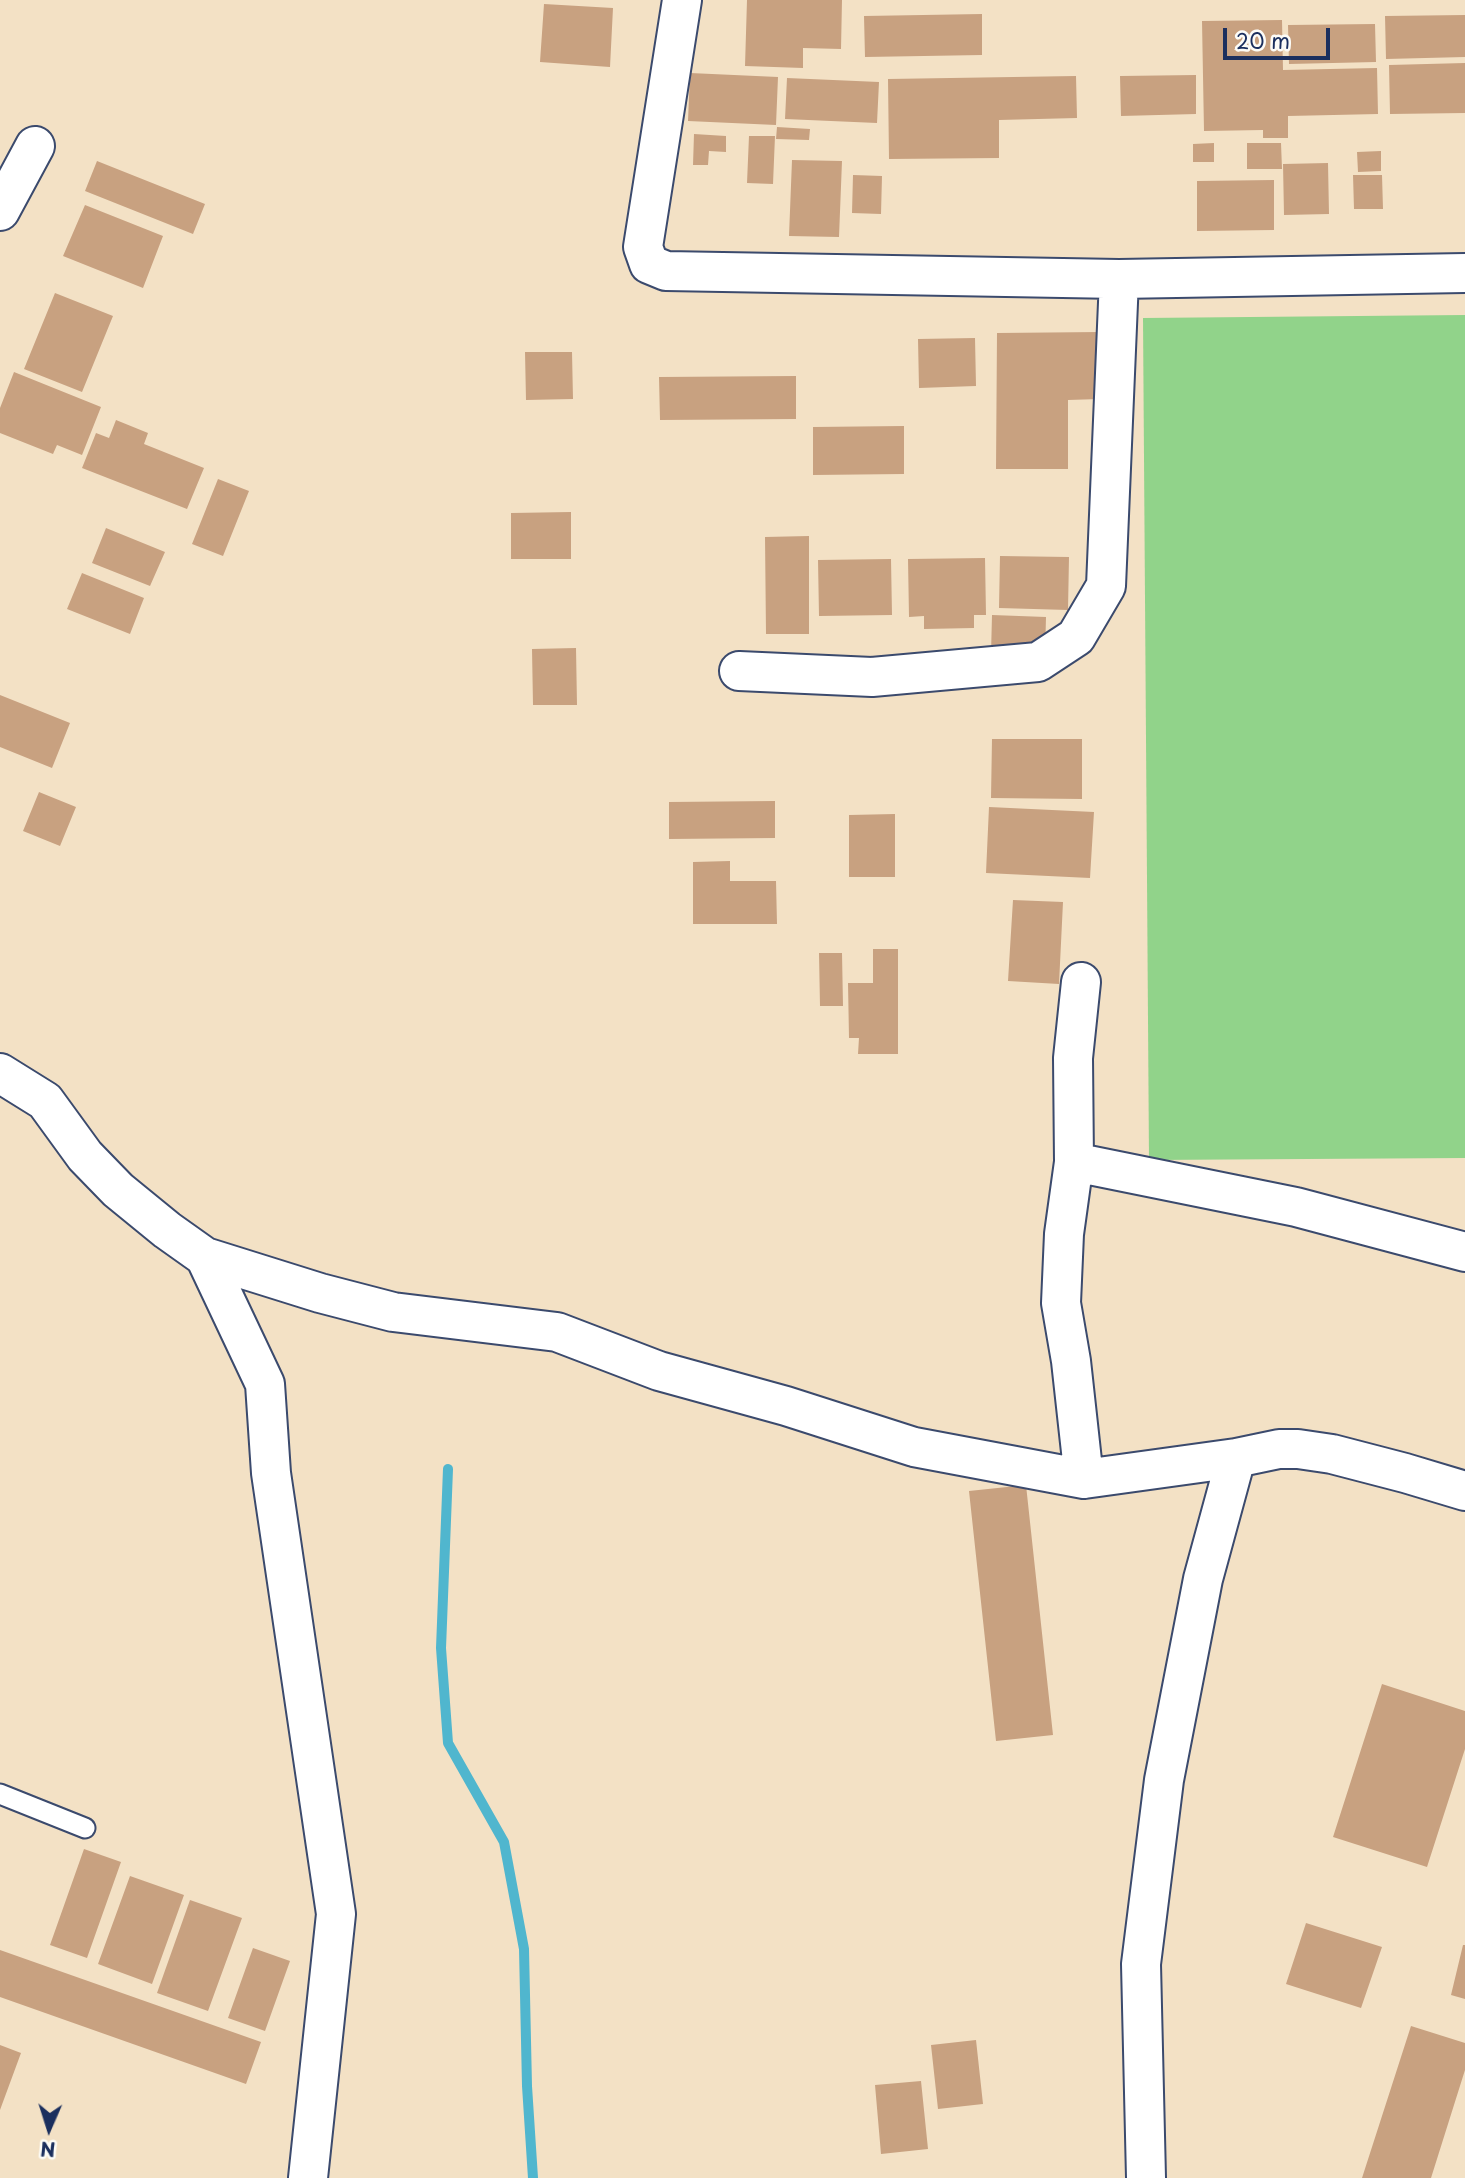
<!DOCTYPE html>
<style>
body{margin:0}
#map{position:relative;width:1465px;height:2178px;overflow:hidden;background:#f3e1c5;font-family:"Playpen Sans",sans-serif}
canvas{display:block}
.north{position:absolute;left:14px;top:2094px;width:70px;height:70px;-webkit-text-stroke:5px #fdfcf7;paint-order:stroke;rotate:183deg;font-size:19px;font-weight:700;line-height:28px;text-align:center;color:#1b2f5e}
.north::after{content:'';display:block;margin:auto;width:24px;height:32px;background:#1b2f5e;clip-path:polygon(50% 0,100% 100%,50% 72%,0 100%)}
.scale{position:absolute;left:1223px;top:28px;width:107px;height:32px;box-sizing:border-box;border:4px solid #1b2f5e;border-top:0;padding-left:9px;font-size:21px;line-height:24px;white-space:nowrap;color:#1b2f5e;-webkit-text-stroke:5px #fdfcf7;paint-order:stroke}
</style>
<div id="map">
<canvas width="1465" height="2178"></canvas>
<div class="north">N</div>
<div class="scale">20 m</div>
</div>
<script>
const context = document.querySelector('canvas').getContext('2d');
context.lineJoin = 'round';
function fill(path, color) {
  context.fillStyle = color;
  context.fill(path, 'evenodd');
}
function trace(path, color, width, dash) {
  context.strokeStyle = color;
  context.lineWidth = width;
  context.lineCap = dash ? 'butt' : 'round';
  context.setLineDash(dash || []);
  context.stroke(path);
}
fill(new Path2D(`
 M1465 315V1158L1149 1160 1143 318Z`), '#91d38a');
trace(new Path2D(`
 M448 1469 441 1648 448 1743 504 1842 524 1949 527 2086 533 2178`), '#50b6ce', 10);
fill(new Path2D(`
 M747 0H842L841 49 803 48V68L745 66Z
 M544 4 613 8 610 67 540 62Z
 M982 14V55L865 57 864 16Z
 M1465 15V57L1386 59 1385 16Z
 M1282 20 1283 70 1377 68 1378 114 1288 116V138H1263V130L1204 131 1202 21Z
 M1375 24 1376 62 1289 64 1288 25Z
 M1465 63V113L1390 114 1389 65Z
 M690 73 778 77 776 125 688 121Z
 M1196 75V114L1121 116 1120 76Z
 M1076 76 1077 118 999 120V158L889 159 888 79Z
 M787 78 879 82 877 123 785 119Z
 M777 127 810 129 809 140 776 139Z
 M694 134 726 136V152L709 151 708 165H693Z
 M749 136H775L773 184 747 183Z
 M1214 143V162H1193V144Z
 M1247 143H1281L1282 169H1247Z
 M1381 151V171L1358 172 1357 152Z
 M792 160 842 161 839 237 789 236Z
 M97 161 205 204 193 234 85 191Z
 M1328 163 1329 214 1284 215 1283 164Z
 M853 175 882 176 881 214 852 213Z
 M1353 175H1382L1383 209H1354Z
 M1274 180V230L1197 231V181Z
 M85 205 163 236 143 288 63 256Z
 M55 293 113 316 82 392 24 369Z
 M1100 332V399L1068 400V469H996L997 333Z
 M975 338 976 386 919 388 918 339Z
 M525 352H572L573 399 526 400Z
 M14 372 101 407 82 455 57 445 53 454 0 433V408Z
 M796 376V419L660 420 659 377Z
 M116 420 148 433 144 444 204 468 187 509 82 468 96 433 109 438Z
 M904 426V474L813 475V427Z
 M218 479 249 491 223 556 192 544Z
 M571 512V559H511V513Z
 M106 528 165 552 150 586 92 563Z
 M809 536V634H766L765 537Z
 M1000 556 1069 557 1068 610 999 608Z
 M985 558 986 615H974V628L924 629V616L909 617 908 559Z
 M891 559 892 615 819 616 818 560Z
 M82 573 144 598 130 634 67 609Z
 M992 615 1046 617 1045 655 991 654Z
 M576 648 577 705H533L532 649Z
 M0 695 70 723 52 768 0 747Z
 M992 739H1082V799L991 798Z
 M39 792 76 807 60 846 23 831Z
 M775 801V838L669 839V802Z
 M989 807 1094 812 1090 878 986 873Z
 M895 814V877H849V815Z
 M730 861V881H776L777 924H693V862Z
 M1013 900 1063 902 1059 984 1008 981Z
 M873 949H898V1054H858L859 1038H849L848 983H873Z
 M819 953H842L843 1006H820Z
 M1026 1485 1053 1735 996 1741 969 1491Z
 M1382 1684 1465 1711V1749L1427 1867 1333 1837Z
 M84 1849 121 1862 87 1958 50 1945Z
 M130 1876 184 1895 152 1984 98 1964Z
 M190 1900 242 1918 208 2011 157 1993Z
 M1306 1923 1382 1947 1361 2008 1286 1984Z
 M1463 1945H1465V1999L1451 1995Z
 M253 1948 290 1961 265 2031 228 2018Z
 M0 1950 261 2042 246 2084 0 1997Z
 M1411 2026 1465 2043V2070L1431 2178H1362Z
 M976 2040 983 2104 938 2109 931 2045Z
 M0 2045 21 2053 0 2110Z
 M921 2081 928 2149 881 2154 875 2085Z`), '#c8a180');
const service = new Path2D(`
 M0 1794 85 1828`);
const minor = new Path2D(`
 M682 0 643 247 649 264 666 271 1119 279 1465 273
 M0 211 35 146
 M739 671 872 677 1038 662 1076 637 1106 586 1119 279
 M1081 982 1073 1058 1074 1162 1064 1234 1061 1303 1071 1361 1084 1479
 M0 1073 45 1101 85 1156 118 1190 167 1230 205 1257 320 1293 393 1312 557 1332 659 1371 786 1406 914 1447 1084 1479 1236 1458 1279 1449H1298L1332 1454 1405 1473 1465 1491
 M1074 1162 1296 1207 1465 1252
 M205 1257 265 1384 271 1473 336 1914 308 2178
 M1146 2178 1141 1964 1164 1780 1203 1579 1236 1458`);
trace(service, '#3b4a6d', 23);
trace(minor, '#3b4a6d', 42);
trace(service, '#fff', 19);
trace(minor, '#fff', 38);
</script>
